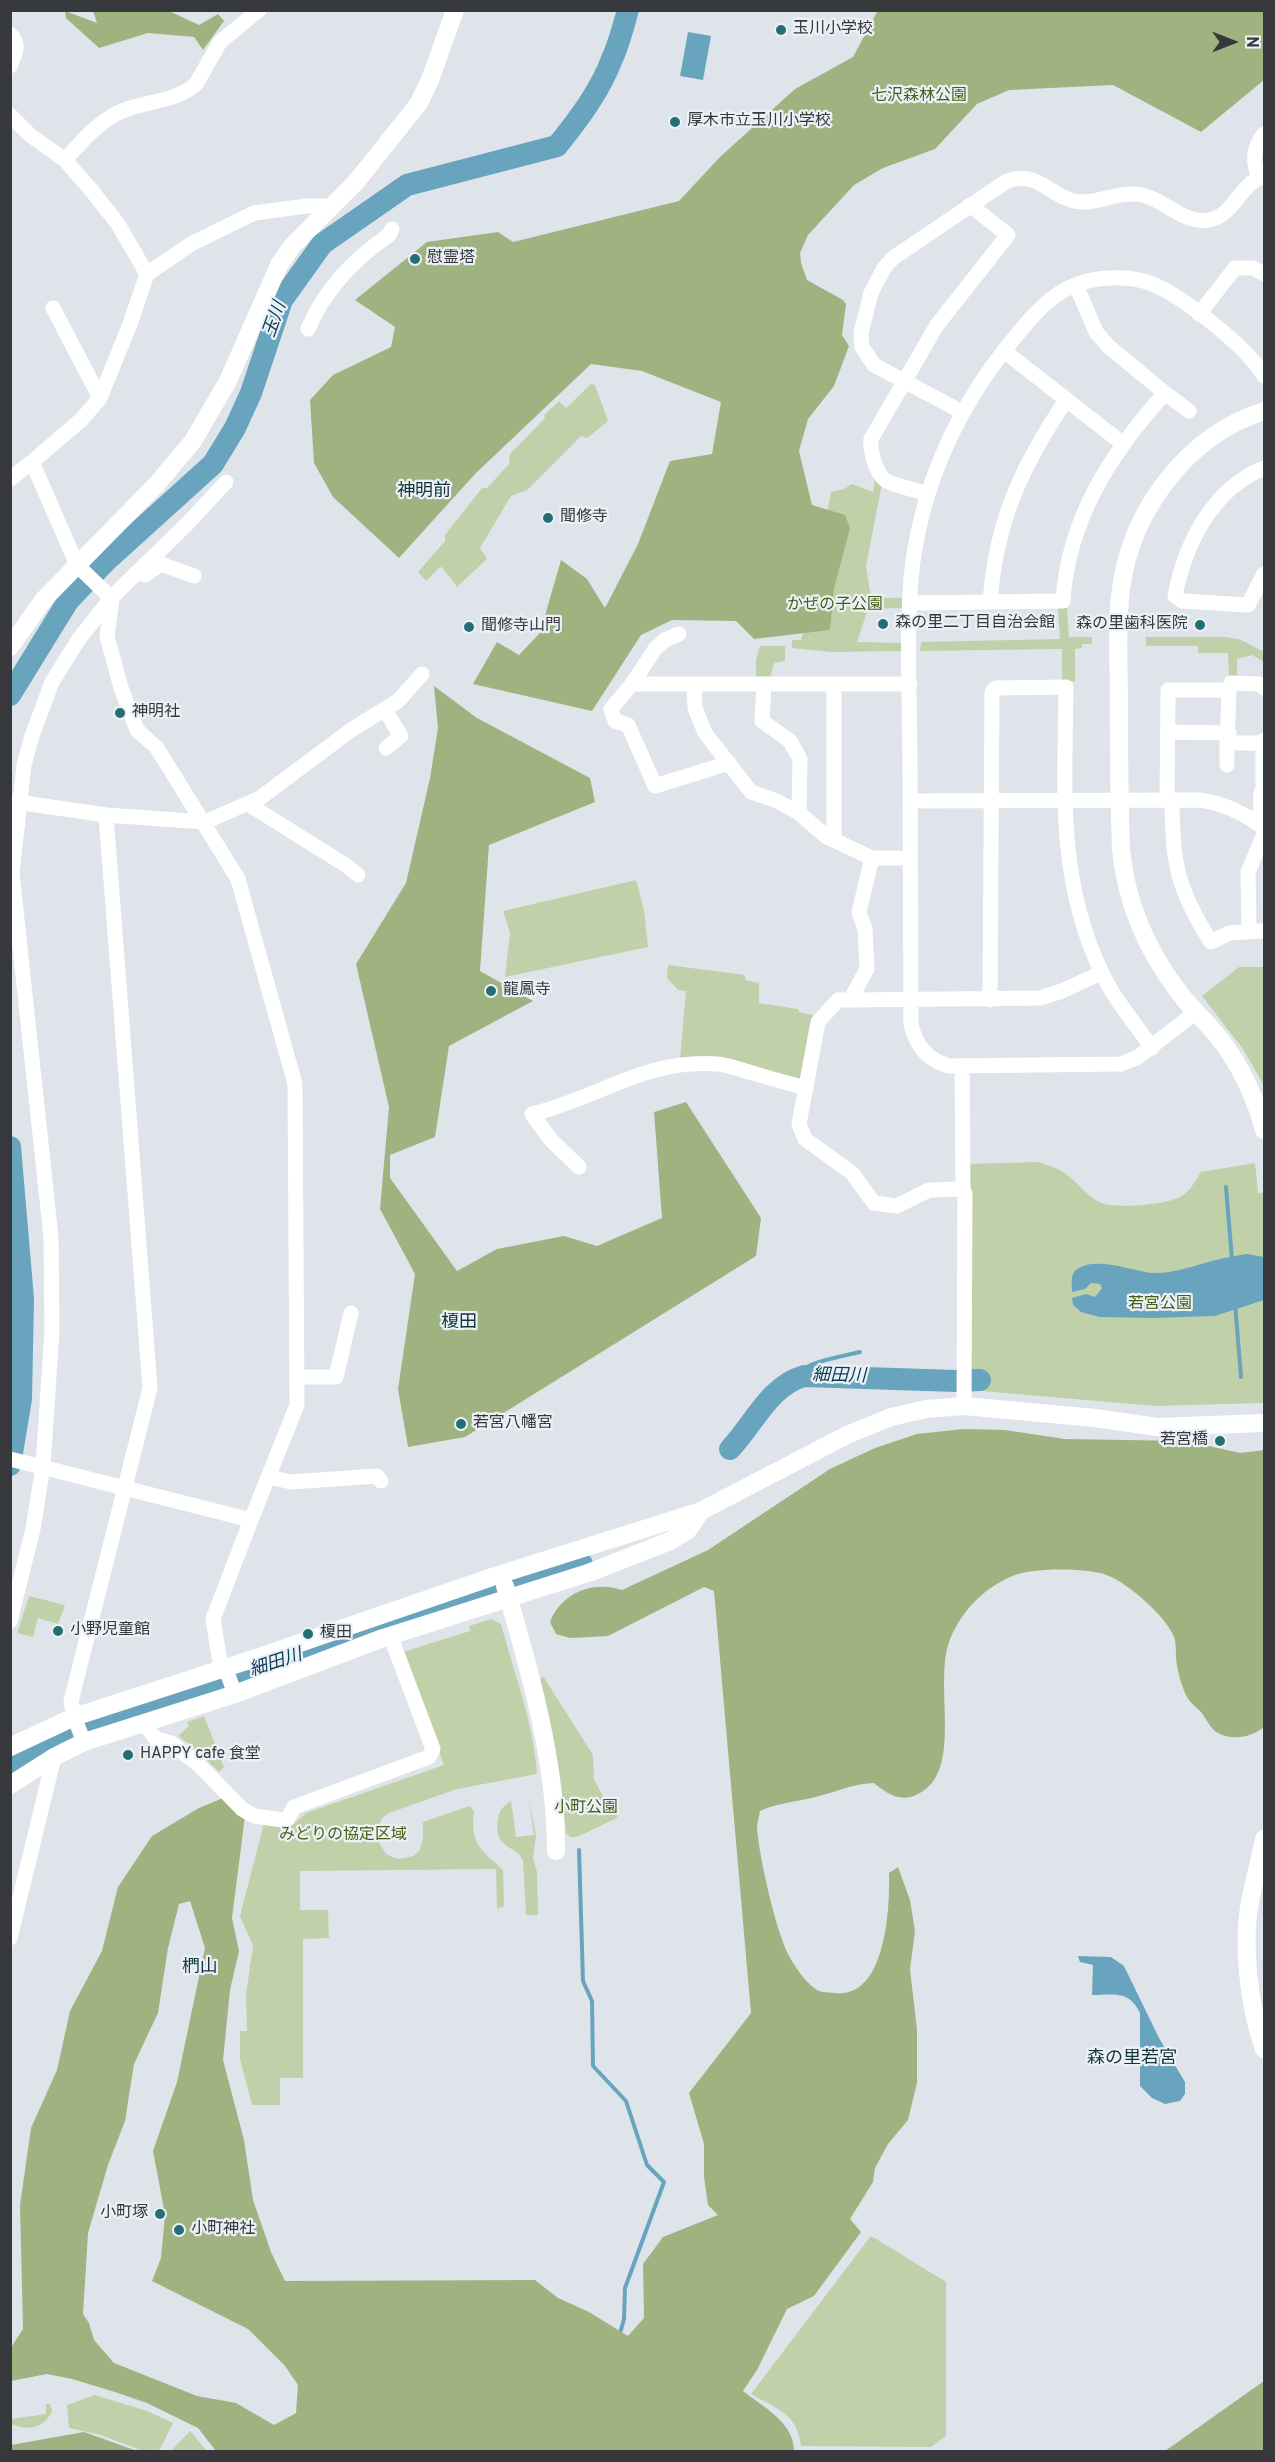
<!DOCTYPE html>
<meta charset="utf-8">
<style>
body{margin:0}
#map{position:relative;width:1275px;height:2462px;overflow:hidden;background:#dfe4eb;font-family:Overpass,sans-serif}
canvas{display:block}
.frame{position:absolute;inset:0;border:12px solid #36383b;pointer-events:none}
.north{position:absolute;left:1203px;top:12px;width:60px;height:60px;-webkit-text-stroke:4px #ecf1f8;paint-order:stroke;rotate:90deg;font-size:16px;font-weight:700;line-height:24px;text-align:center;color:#36383b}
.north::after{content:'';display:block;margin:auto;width:21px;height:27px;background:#36383b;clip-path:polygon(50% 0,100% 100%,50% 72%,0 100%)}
</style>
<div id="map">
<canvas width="1275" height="2462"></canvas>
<div class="frame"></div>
<div class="north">N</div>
</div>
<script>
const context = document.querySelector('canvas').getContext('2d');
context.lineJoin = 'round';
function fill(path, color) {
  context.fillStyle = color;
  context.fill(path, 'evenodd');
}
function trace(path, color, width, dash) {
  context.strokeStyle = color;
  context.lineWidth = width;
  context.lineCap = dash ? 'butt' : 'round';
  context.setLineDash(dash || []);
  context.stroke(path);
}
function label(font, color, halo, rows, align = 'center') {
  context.font = font + ' Overpass,"Noto Sans JP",sans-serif';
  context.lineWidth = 4.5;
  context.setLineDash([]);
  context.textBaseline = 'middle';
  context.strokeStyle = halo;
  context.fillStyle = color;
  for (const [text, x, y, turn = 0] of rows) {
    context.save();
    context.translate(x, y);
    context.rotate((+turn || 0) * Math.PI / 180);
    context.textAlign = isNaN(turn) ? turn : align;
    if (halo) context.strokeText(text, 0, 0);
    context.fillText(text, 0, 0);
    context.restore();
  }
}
fill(new Path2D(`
 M591 384 595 385 608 421 589 437 586 438 581 436 527 490 511 496 480 548 487 559 457 587 442 567 439 568 426 581 418 572 445 541V535L482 488H487L509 464 510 454 545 418 544 415 559 401 566 408Z
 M875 477 882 484 866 566 871 598H903V608L868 609 857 642 904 643 903 651 831 652 792 648V640H801L806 622 831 492 844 489 852 484 873 492Z
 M1058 608H1067L1069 637H1092V644H1082V648L1075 649V681L1062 682V649L920 651 921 642 1060 639Z
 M1146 637H1224L1239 639 1264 652V662L1252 655 1237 659V678H1229L1228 653H1198V646H1146Z
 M760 646H785V661L774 663 770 679H756V660Z
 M636 880 644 910 648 947 505 977 510 933 503 911Z
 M668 965 745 975V980L759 983V1003L798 1009 799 1012 815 1016 802 1082 680 1059 686 991 678 990 667 978Z
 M1239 967H1264V1086L1243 1049 1202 996Z
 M1039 1162C1047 1165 1057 1168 1065 1173 1076 1181 1085 1193 1097 1201 1111 1210 1164 1205 1180 1197 1189 1193 1196 1180 1201 1172L1255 1163 1258 1193H1264V1403L1155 1406 970 1390 968 1164Z
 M29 1596 65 1605 58 1624 38 1618 33 1637 17 1633Z
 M491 1619 501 1624C514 1673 534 1724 537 1774L457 1789 389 1813 381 1819 378 1833 379 1843 386 1854 392 1857 399 1859 413 1856 419 1851 423 1839V1822L470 1806 474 1812C470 1844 482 1851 503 1870L504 1906 497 1909 496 1869 300 1871V1910H328L329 1938 303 1939V2078H280V2105H252L240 2059V2031H247L246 1994 253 1946 240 1916 264 1823 288 1829 306 1813 444 1765 403 1652 470 1631 469 1626Z
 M543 1676 593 1755 594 1779 604 1798 618 1813 617 1818 577 1837H570L566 1833C562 1781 554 1732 539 1681Z
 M204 1716 224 1767 219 1772 191 1745 178 1736 189 1726 187 1722Z
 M529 1799 536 1835 533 1858 537 1872 538 1915H526L523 1861C517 1844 493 1851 498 1819 499 1811 504 1805 511 1801L516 1837 534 1835Z
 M870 2237H873L946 2282V2436L931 2447 801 2446C797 2413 777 2409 751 2394Z
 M95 2395 147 2411 173 2423 159 2451H143L101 2435 69 2428 67 2405Z
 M46 2404H50L52 2411C45 2429 26 2431 11 2424V2419L46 2414Z
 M190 2431 207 2451H171Z`), '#c0d1aa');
fill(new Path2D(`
 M878 10 1264 11V80L1201 132 1113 85 1009 90 977 104 935 149 883 168 854 185 808 235 800 253 801 263 807 280 843 300 846 304 842 335 849 346 834 386 808 419 799 451 812 505 845 515 850 528 834 589 830 630 754 639 736 621 672 620 641 635 592 711 473 684 497 642 519 655 540 633 561 560 587 579 605 608 638 544 670 461 712 454 721 402 642 371 591 364 475 474 399 558 333 497 314 463 310 400 333 375 391 347 395 327 355 300 427 242 498 232 513 242 679 201 720 157 795 89 853 57Z
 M65 11 97 23 93 11H169L199 25 218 14 224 21 203 50 194 37 148 33 99 48 66 18Z
 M434 686 477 718 590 778 595 802 489 845 480 971 533 1001 449 1046 435 1137 390 1155V1178L457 1271 497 1249 564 1236 597 1246 662 1218 654 1112 686 1102 761 1218 756 1256 465 1437 408 1447 398 1389 415 1274 380 1209 389 1107 356 964 406 883 430 778 438 728Z
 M963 1429 1005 1430 1065 1439 1187 1441 1240 1453 1264 1450V1727C1252 1737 1233 1741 1218 1733 1211 1730 1206 1718 1201 1712 1196 1707 1189 1702 1186 1695 1182 1686 1178 1674 1177 1665 1175 1656 1177 1645 1174 1637 1166 1616 1126 1581 1104 1574 1083 1568 1030 1567 1010 1577 983 1589 963 1610 951 1637 931 1681 966 1771 918 1794 901 1803 887 1794 874 1783 851 1784 840 1791 819 1796 799 1802 779 1802 760 1811 759 1817 757 1823 757 1829 760 1860 775 1927 788 1954 794 1966 806 1983 817 1990 822 1993 830 1992 835 1993 886 1999 890 1908 889 1873L898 1867 910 1900 915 1931 910 1969 917 2030V2083L908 2120 888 2144 875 2168 873 2182 850 2219 861 2232 814 2296 787 2309 757 2370 743 2391C763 2407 794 2422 794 2451H216L198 2428 147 2403 115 2392 72 2379 47 2374 11 2381 10 2349 23 2329 20 2205 31 2128 57 2070 70 2011 102 1951 118 1887 152 1836 199 1808 223 1798 246 1808 232 1918 239 1951 230 1990 223 2060 244 2140 253 2200 271 2252 285 2281 535 2280 558 2298 589 2312 628 2336 644 2318 643 2264 663 2237 718 2215 708 2205 704 2177V2144L689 2093 751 2013 714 1591 704 1587 608 1636 570 1638 556 1634 550 1622C561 1593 593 1580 622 1590L708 1550 830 1469 875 1448 917 1434ZM190 1901 205 1948 177 2082 153 2151 165 2215 161 2258 152 2281 248 2329 285 2366 298 2385 296 2413 274 2425 236 2403 197 2396 114 2363 94 2340 89 2323 83 2314 88 2233 108 2165 125 2121 134 2064 158 2013 168 1948 179 1904Z
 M1264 2381V2451H1165Z
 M84 2432 137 2451H11V2445Z`), '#9fb381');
fill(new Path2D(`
 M688 32 711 36 703 80 680 76Z
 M1247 1254 1264 1257V1300L1215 1316 1155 1318 1100 1317 1081 1312 1073 1305 1072 1298 1086 1294 1095 1297 1102 1288 1100 1284 1091 1283 1085 1289 1072 1292C1072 1284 1070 1275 1076 1270 1094 1255 1133 1271 1152 1273 1173 1274 1196 1265 1216 1260 1226 1257 1237 1256 1247 1254Z
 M1078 1956 1111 1957 1124 1966 1159 2038 1185 2082V2094L1180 2101 1165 2104 1152 2098 1140 2086V2013C1129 1990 1114 1995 1092 1995L1093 1965 1080 1962Z`), '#69a4bf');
trace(new Path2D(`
 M1226 1187 1232 1260
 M1235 1303 1241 1377
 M786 1382C802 1362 836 1358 860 1352
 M579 1850 583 1981 592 2001 593 2066 626 2101 647 2165 664 2182 625 2288 624 2319 621 2330`), '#69a4bf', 4);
trace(new Path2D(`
 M10 695 68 601 107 560 213 464 235 428 251 393 282 300 322 244 407 185 557 146C578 120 600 91 612 59 619 44 623 27 628 10
 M10 1147 23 1299 21 1399 10 1465
 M730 1449C754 1424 769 1386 804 1376L956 1381 980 1380
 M10 1767 53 1741 86 1726 494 1590 582 1564`), '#69a4bf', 22);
trace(new Path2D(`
 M10 34C21 45 15 54 10 66
 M10 115 30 135 65 160 92 191 118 224 147 274
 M65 160C81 142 99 121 122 111 145 101 176 102 196 84L220 42 259 10
 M1259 178C1252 161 1253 148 1264 134
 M53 308 100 398
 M1199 314 1235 268H1253L1264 274
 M308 329C325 289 354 259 389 235L392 229
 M1004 351 1122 443
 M1165 393 1189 411
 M962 412 874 365 862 347 861 333 871 293 884 268 893 258 1007 181C1038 170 1048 195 1074 201 1096 206 1117 190 1142 195 1166 200 1182 224 1209 220 1234 216 1240 183 1264 176
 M32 462 82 419 100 398 130 324 147 274 191 244 254 213 307 206H332
 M1264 468C1212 489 1185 544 1175 596L1182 601 1248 605 1264 574
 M10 479 32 462 77 565 112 599 107 636 121 688 137 730 157 748 238 879 295 1084 297 1405 251 1520
 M928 494C917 490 894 486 885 480 875 472 870 450 871 439L937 325 1008 235 970 205
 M145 575 161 564 194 576
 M990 602C996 521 1021 468 1066 400
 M910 603 1063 601C1068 519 1111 453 1165 393L1108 346 1096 332 1076 285
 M679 634 665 640 655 649 632 684 611 709 615 721 628 725 655 786 729 763
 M632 684H910
 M694 684 695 708 705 733 751 792 777 801 799 813 827 837 872 858H910
 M764 684 762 721 790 741 800 759 799 813
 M834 685V839
 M1229 690 1231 683 1259 684 1264 688
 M385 710 401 736 386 748
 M1168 732 1229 733
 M1227 765V743H1260L1264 740
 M1167 799 1168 690H1229L1227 743
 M1172 800C1172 862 1177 889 1211 942L1229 933 1264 931
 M10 801 106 815 205 822 260 798 351 730 398 701 422 674
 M910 801 1199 800C1224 803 1244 813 1264 828
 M248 804 347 866 358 875
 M1260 825 1261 793 1263 790V748L1260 743
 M872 858 859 912 865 929 867 969 850 1000H838L818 1022 799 1124 805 1139 852 1173 874 1203 897 1206 929 1190 963 1189
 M1249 932 1248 872 1264 834
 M850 1000 1040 998 1062 991 1101 973
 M990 1000 992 692 996 688 1066 687C1065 788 1057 878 1101 971 1113 998 1135 1023 1152 1048
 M1196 1012 1138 1057 1121 1064 949 1066C927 1060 916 1046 911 1024 910 939 910 854 910 768 910 705 906 641 911 579 919 491 956 409 1011 342 1040 307 1061 280 1110 278 1126 277 1141 279 1155 285 1186 299 1248 348 1264 376
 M962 1066 963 1189 965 1194 964 1406
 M579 1167 551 1140 532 1114C600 1098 643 1059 717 1064 729 1065 741 1070 753 1073 771 1079 788 1083 806 1088
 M298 1377H336L351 1313
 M10 1459 251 1520 213 1619 220 1663 225 1667 235 1694
 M269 1477 291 1482 377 1476 381 1481
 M10 1621 33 1529 43 1466 52 1331 51 1237 12 873 24 765 32 736 52 682 79 639 113 596 187 524 226 482
 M143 1722 156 1739 171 1743 199 1765 242 1809 254 1816 283 1820 288 1818 294 1807 429 1757 433 1749 390 1635
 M84 1742 74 1717 71 1701 150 1388 106 815
 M10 1938 54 1757`), '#fff', 15);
trace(new Path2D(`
 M1264 411C1188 435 1131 510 1121 589 1116 627 1119 666 1119 703 1119 752 1119 800 1121 849 1126 902 1146 949 1178 991 1192 1010 1210 1025 1223 1043 1242 1069 1256 1100 1264 1130
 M10 647 44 599 156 485 193 441 228 381 279 265 293 245 356 182 419 103 430 80 455 10
 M505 1586C530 1671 556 1761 556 1851
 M10 1747 74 1717 262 1656 495 1576 701 1511 847 1435 891 1417 926 1409 964 1406 1095 1418 1157 1427 1264 1423
 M10 1785 54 1757 84 1742 235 1694 383 1638 591 1572 670 1541 688 1530 701 1511
 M1264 1839C1260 1860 1254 1881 1250 1902 1242 1945 1249 2007 1264 2049`), '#fff', 18);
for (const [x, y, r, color] of [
 [781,30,6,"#246f72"],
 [675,122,6,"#246f72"],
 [415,259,6,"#246f72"],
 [548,518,6,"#246f72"],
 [883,624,6,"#246f72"],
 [1200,625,6,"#246f72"],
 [469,627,6,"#246f72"],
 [120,713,6,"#246f72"],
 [491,991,6,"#246f72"],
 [461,1424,6,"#246f72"],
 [1220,1441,6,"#246f72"],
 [58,1631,6,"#246f72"],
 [308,1634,6,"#246f72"],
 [128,1755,6,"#246f72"],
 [160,2214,6,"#246f72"],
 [179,2230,6,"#246f72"]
]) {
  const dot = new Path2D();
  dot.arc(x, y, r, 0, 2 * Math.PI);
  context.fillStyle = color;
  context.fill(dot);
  trace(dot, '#ecf1f8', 2);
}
label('16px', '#36383b', '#ecf1f8', [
 ["玉川小学校",793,30],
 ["厚木市立玉川小学校",687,122],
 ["慰霊塔",427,259],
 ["聞修寺",560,518],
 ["森の里二丁目自治会館",895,624],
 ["森の里歯科医院",1188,625,"right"],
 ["聞修寺山門",481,627],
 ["神明社",132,713],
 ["龍鳳寺",503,991],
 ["若宮八幡宮",473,1424],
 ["若宮橋",1208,1441,"right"],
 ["小野児童館",70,1631],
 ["榎田",320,1634],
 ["HAPPY cafe 食堂",140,1755],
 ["小町塚",148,2214,"right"],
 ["小町神社",191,2230]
], 'left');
label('16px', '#465e14', '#ecf1f8', [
 ["七沢森林公園",919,97],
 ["かぜの子公園",835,606],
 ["若宮公園",1160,1305],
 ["小町公園",586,1809],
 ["みどりの協定区域",343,1836]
]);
label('italic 18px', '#093e51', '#ecf1f8', [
 ["玉川",276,320,-70],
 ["細田川",839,1377,1],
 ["細田川",276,1664,-18]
]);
label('18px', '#123537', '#ecf1f8', [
 ["神明前",424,492],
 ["榎田",459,1323],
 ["椚山",200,1968],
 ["森の里若宮",1132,2059]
]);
</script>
